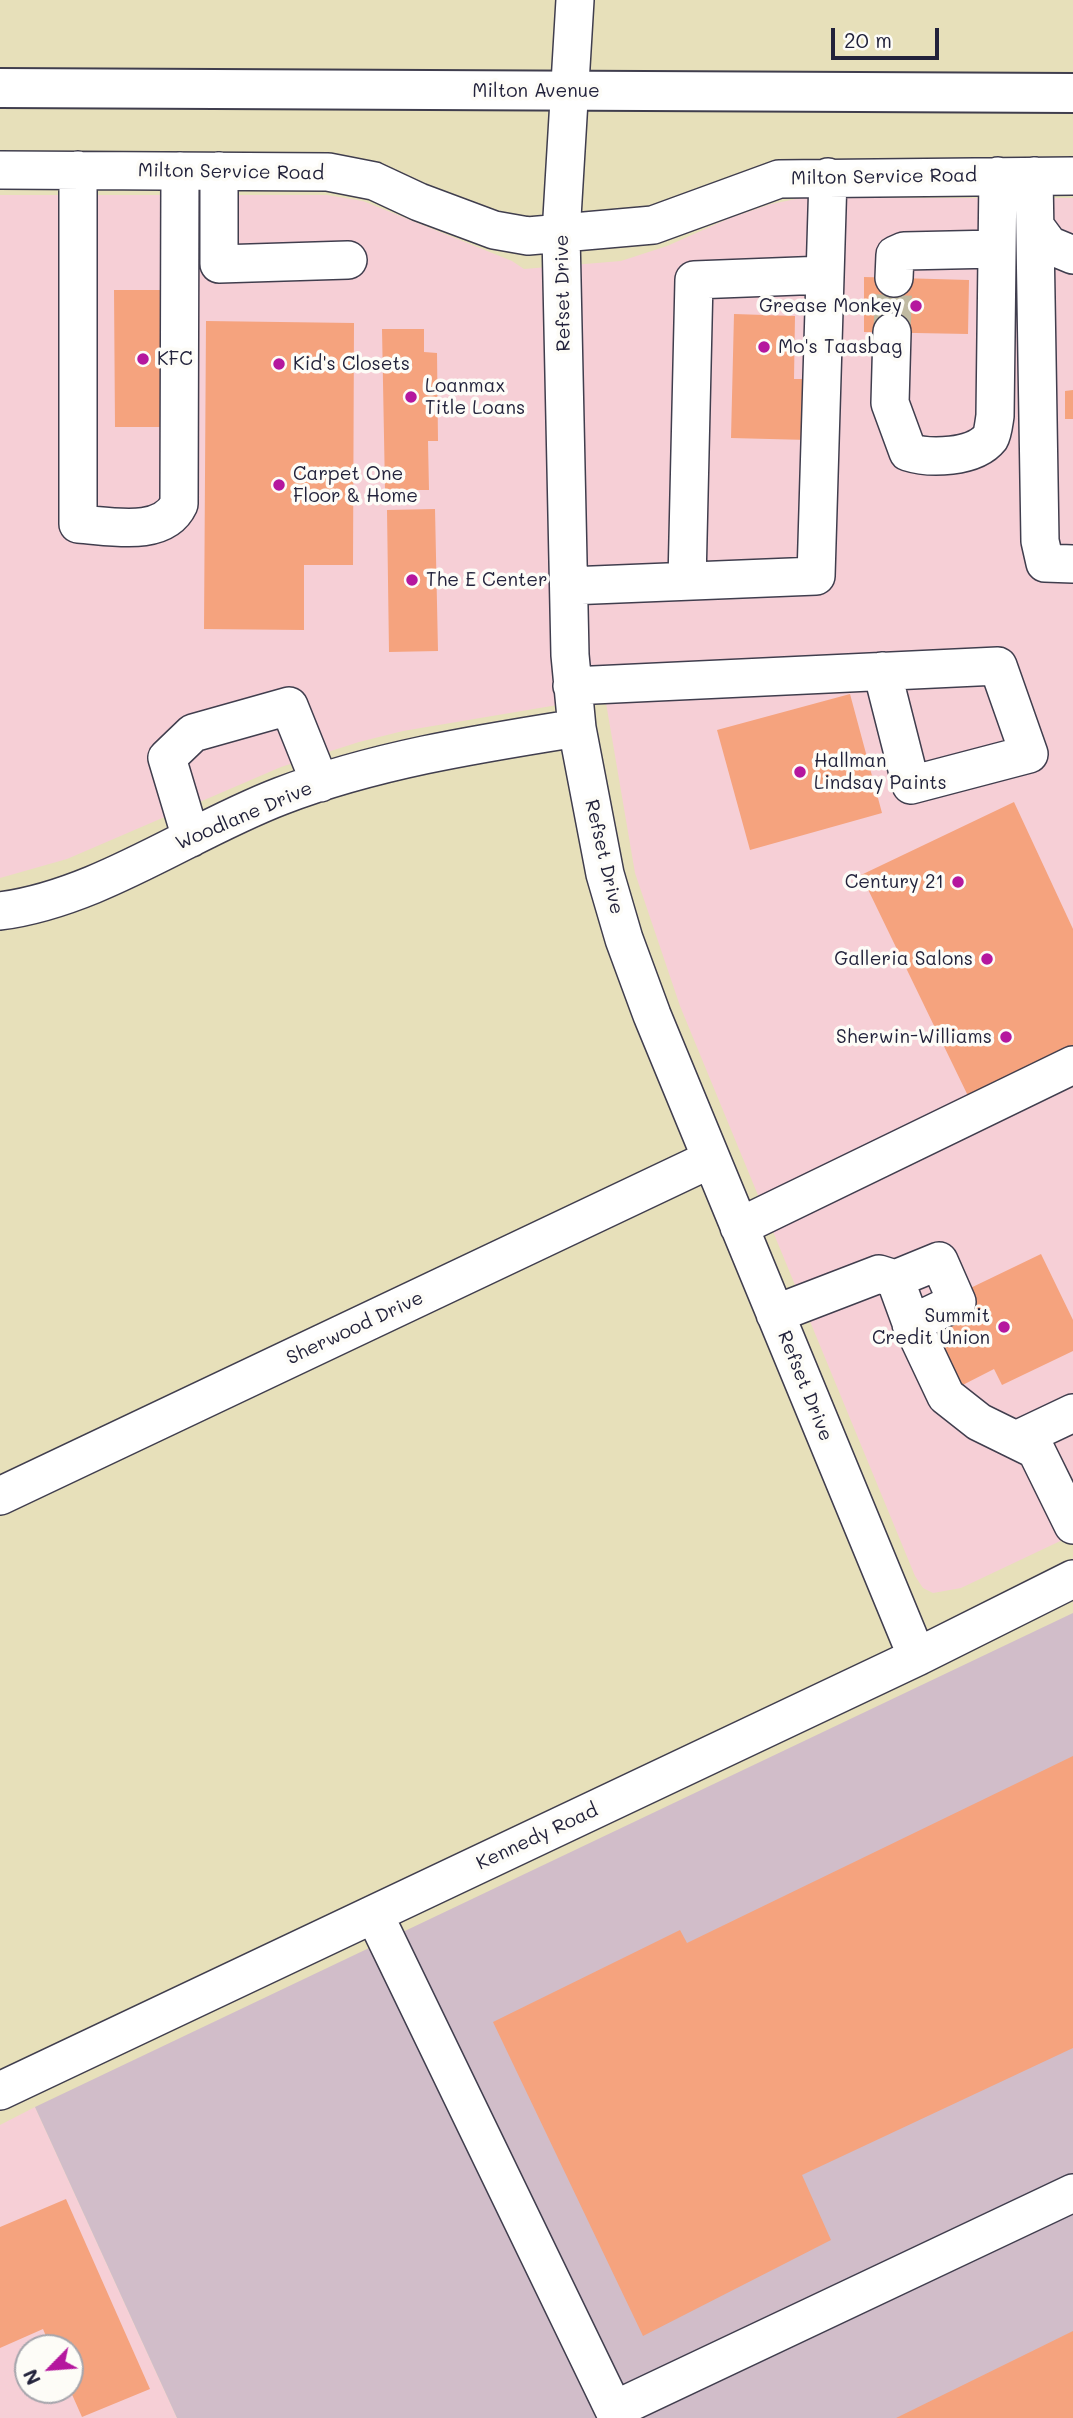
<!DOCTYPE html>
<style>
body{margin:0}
#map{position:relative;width:1073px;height:2418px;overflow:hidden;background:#e7e0ba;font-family:Mali,sans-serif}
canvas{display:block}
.north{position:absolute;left:14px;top:2334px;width:70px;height:70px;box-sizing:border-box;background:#fdfcf7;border:2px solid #a5a5ac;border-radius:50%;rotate:245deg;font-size:19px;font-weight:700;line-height:28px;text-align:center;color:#22223b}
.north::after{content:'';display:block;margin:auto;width:24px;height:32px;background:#b5179e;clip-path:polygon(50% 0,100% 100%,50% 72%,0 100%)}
.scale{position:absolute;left:831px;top:28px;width:108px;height:32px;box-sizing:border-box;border:4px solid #22223b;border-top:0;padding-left:9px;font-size:21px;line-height:24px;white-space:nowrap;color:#22223b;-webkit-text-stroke:5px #fdfcf7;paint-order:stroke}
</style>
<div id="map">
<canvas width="1073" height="2418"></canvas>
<div class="north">N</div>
<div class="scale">20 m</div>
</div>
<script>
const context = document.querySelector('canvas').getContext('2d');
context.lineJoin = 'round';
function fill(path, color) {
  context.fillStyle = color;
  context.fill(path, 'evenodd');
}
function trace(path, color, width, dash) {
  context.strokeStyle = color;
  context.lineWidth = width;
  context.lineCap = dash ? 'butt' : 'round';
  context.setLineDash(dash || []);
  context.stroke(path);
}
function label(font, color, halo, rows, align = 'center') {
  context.font = font + ' Mali,sans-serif';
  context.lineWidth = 7;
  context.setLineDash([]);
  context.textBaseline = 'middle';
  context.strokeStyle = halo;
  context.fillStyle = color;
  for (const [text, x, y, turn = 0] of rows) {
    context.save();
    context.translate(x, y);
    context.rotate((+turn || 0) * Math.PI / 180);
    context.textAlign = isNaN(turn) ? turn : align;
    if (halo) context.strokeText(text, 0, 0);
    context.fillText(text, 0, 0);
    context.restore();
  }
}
fill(new Path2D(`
 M0 195H327L363 201 512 261 524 269 621 261 667 246 730 218 771 204 801 198H1073V1535L961 1588 933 1593 923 1588 915 1576 680 1006 635 873 605 697 403 731 359 742 281 767 67 859 0 878Z
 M35 2107 177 2418H0V2125ZM28 2348H70V2390H28Z`), '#f6cfd6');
fill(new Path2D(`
 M1073 1613V2418H177L35 2107Z`), '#d1bdc9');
fill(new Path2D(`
 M864 277 969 280 968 334 864 332Z
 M114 290H170L171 427H115Z
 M734 314 795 316 794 379H810L808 440 731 438Z
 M206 321 354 323 353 565H304V630L204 629Z
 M382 329H424V352L437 353 438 441H428L429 490H385Z
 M1073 390V419H1065V391Z
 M435 509 438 651 389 652 387 510Z
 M850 694 882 813 750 850 717 730Z
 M1014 802 1073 929V1050L970 1100 861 875Z
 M1041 1254 1073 1320V1351L1002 1385 994 1369 949 1392 921 1334 958 1294Z
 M1073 1756V2048L802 2175 831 2240 643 2336 493 2022 680 1930 687 1943Z
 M66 2199 150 2389 82 2417 70 2390V2348H51L43 2329 0 2348V2227Z
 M1073 2331V2418H896Z`), '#f5a37e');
trace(new Path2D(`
 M892 332 894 278`), '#c0baa1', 37, [37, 18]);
const minor = new Path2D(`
 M575 0 561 234 570 655 577 728 605 874 624 939 652 1015 917 1657
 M0 170 328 172 374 181 419 202 494 230 528 236 653 225 779 179 1073 176
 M78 170V524C111 526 163 538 179 504L180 171
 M219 171V264L348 260
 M1034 176 1040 541 1045 563 1073 564
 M1035 226 1049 245 1073 255
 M894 278 895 255 904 251 997 249
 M892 332 890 403 908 452C930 459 974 458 990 438 993 433 994 422 995 416L998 176
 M687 581 694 280 825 275
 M569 586 816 576 828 177
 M572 686C714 680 856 673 998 666L1029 754 911 785 882 671
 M191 838 167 758 193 733 289 706 320 783
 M0 911C99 898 189 831 281 796 375 760 477 744 577 728
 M739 1227 1073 1065
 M895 1279 939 1261 957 1302 911 1324
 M775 1314 879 1274 895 1279 910 1320 946 1396 979 1422 1036 1450 1073 1525
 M1016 1440 1073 1413
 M0 1496 711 1159
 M374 1914 614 2410 1073 2193
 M0 2091 917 1657 1073 1579`);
const major = new Path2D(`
 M0 88 1073 93`);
trace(minor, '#403e4e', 40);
trace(major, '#403e4e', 42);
trace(minor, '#fff', 37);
trace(major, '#fff', 38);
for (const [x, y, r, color] of [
 [916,306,7,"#b5179e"],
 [764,347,7,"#b5179e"],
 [143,359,7,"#b5179e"],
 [279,364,7,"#b5179e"],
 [411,397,7,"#b5179e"],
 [279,485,7,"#b5179e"],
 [412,580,7,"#b5179e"],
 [800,772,7,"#b5179e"],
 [958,882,7,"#b5179e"],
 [987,959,7,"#b5179e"],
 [1006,1037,7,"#b5179e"],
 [1004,1327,7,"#b5179e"]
]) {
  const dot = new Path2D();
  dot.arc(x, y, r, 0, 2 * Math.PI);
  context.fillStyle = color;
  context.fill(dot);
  trace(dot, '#fdfcf7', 2.5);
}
label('19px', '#22223b', '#fdfcf7', [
 ["Milton Avenue",536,91],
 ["Milton Service Road",231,172,1],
 ["Milton Service Road",884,177,-1],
 ["Refset Drive",563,293,-91],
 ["Woodlane Drive",244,816,-23],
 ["Refset Drive",604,857,77],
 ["Sherwood Drive",355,1328,-25],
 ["Refset Drive",805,1386,68],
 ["Kennedy Road",537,1837,-25]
]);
label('19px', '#22223b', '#fdfcf7', [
 ["Grease Monkey",902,306,"right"],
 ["Mo's Taasbag",778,347],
 ["KFC",157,359],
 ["Kid's Closets",293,364],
 ["Loanmax",425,386],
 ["Title Loans",425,408],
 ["Carpet One",293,474],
 ["Floor & Home",293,496],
 ["The E Center",426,580],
 ["Hallman",814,761],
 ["Lindsay Paints",814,783],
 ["Century 21",944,882,"right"],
 ["Galleria Salons",973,959,"right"],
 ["Sherwin-Williams",992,1037,"right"],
 ["Summit",990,1316,"right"],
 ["Credit Union",990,1338,"right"]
], 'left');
</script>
